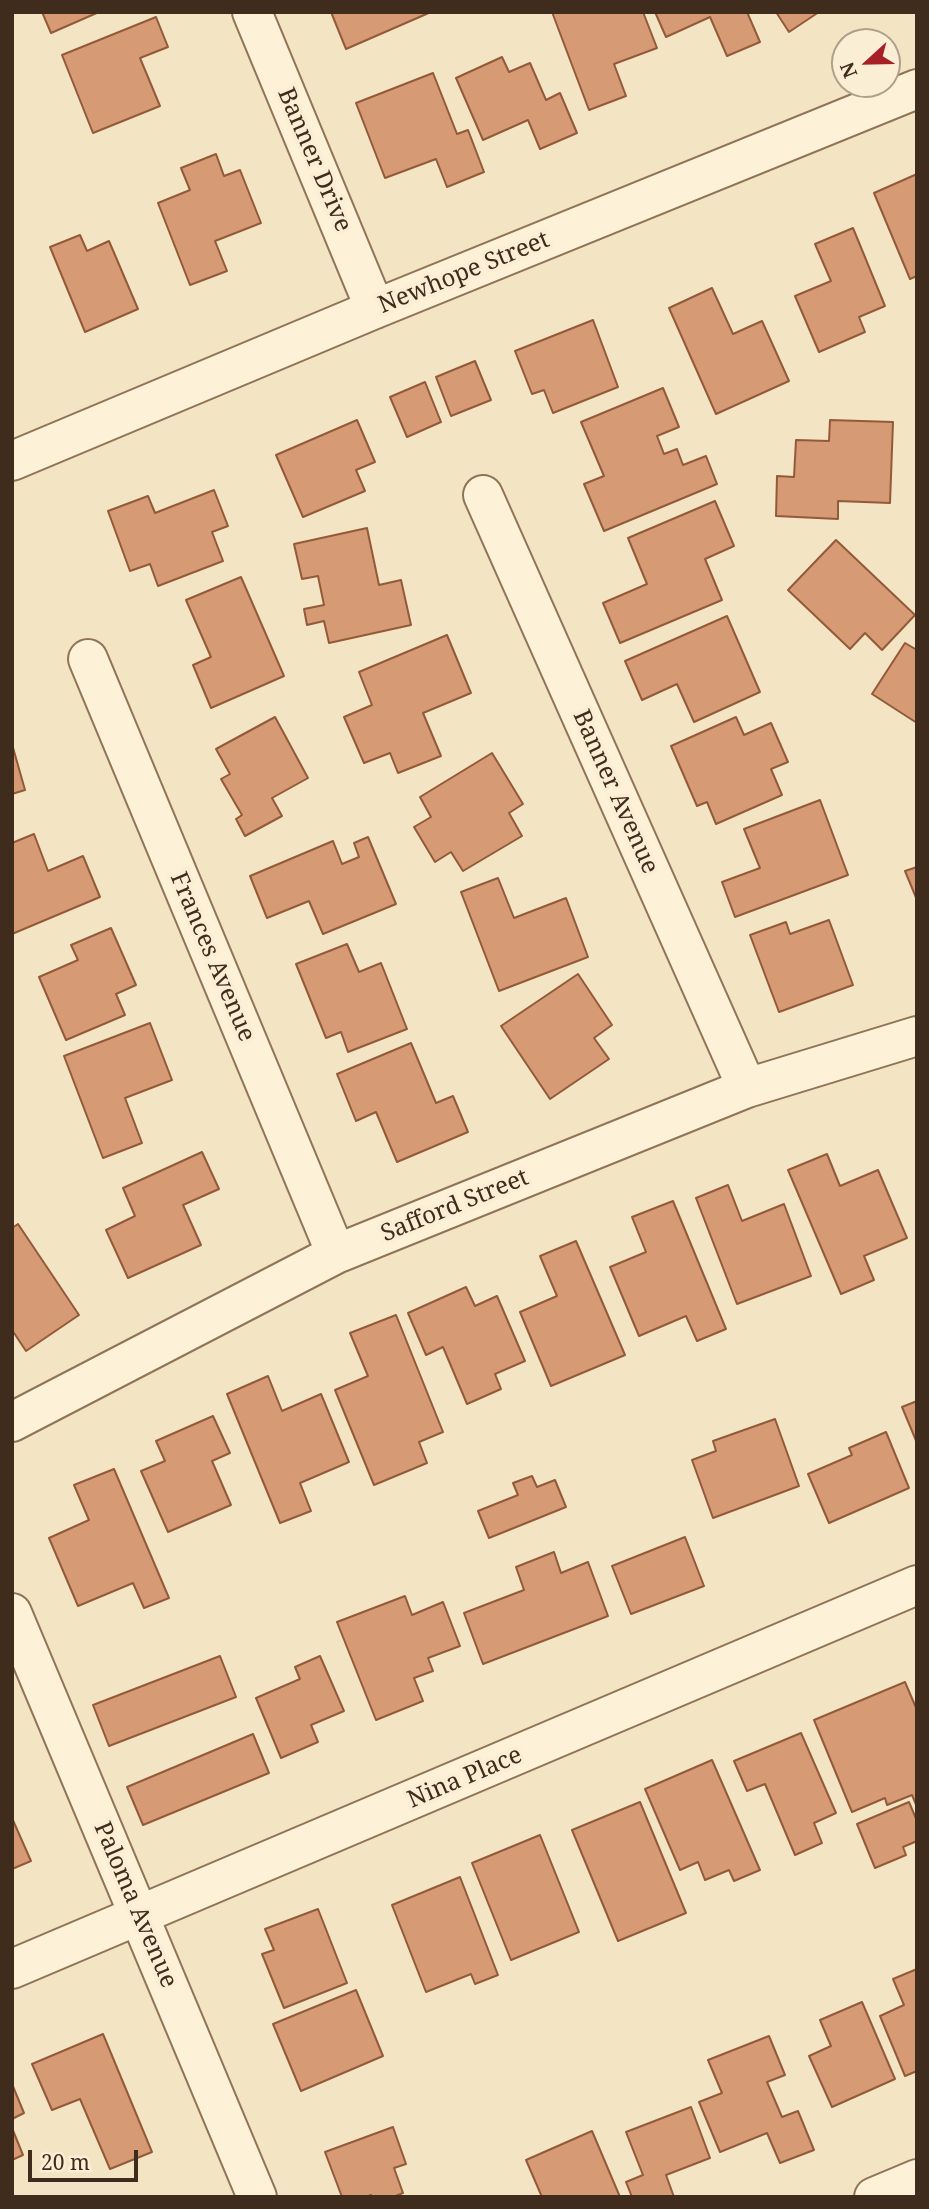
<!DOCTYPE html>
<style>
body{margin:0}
#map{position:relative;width:929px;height:2209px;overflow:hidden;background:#f3e4c3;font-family:"Noto Serif",serif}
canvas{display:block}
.frame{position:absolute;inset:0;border:14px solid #3f2c1d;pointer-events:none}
.north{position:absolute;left:831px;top:28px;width:70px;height:70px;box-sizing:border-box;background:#faeed4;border:2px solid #afa08b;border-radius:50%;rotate:248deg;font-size:19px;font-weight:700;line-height:28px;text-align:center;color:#3f2c1d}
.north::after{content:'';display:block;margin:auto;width:24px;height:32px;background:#a72025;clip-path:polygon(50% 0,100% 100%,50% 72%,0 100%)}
.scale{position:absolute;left:28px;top:2150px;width:110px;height:32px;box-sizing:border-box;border:4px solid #3f2c1d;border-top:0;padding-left:9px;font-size:21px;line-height:24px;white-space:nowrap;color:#3f2c1d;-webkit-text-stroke:5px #faeed4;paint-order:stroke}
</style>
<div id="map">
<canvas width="929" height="2209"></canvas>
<div class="frame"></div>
<div class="north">N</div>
<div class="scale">20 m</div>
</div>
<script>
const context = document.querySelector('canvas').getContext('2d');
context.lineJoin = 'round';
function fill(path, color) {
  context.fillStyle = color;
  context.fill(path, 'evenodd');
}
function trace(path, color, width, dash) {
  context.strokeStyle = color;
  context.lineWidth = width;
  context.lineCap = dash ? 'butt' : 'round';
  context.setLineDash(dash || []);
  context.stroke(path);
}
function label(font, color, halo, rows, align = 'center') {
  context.font = font + ' "Noto Serif",serif';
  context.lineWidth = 7;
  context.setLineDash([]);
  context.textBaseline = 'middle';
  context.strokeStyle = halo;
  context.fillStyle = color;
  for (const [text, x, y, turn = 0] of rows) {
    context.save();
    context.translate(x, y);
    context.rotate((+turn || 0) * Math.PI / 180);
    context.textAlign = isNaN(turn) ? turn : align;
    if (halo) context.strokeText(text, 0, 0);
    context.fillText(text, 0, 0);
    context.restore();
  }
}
const building = new Path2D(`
 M42 12H99L51 33Z
 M331 12H431L346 49Z
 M552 12H643L657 48 614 64 626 96 589 110Z
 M655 12H747L760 42 727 56 710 17 666 37Z
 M776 12H819L789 32Z
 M156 17 168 47 140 58 160 106 93 133 62 55Z
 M502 57 509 72 530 63 546 100 560 93 577 133 540 149 528 120 483 140 456 78Z
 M433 73 457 134 468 130 484 172 447 187 436 159 385 178 356 103Z
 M216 154 224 176 240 170 261 223 215 241 227 271 190 285 158 203 190 190 181 168Z
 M917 174V276L910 279 874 193Z
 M853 228 885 306 859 317 865 332 819 352 795 296 831 281 815 244Z
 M80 235 87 251 109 241 138 309 85 332 50 247Z
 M712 288 733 334 762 321 789 381 716 414 669 308Z
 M593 320 618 387 553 413 544 390 532 394 515 351Z
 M475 361 491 400 451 416 436 377Z
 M425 382 441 422 407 437 390 397Z
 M663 388 679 427 657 436 664 454 677 449 683 465 706 456 717 484 604 531 584 484 604 476 581 422Z
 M357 420 375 462 356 470 365 491 303 517 276 455Z
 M830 420 893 422 890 503 838 501V519L776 516 777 476 794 477 796 440 829 441Z
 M214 490 228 526 212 532 223 561 158 586 150 564 130 571 108 511 148 496 155 513Z
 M715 501 734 546 705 559 722 600 620 643 603 603 647 584 628 538Z
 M367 528 379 585 401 580 411 625 329 643 324 621 307 625 304 609 324 605 318 576 302 579 294 544Z
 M836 540 915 615 882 650 865 633 850 649 788 590Z
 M241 577 284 676 211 708 193 665 211 657 186 600Z
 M727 616 760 692 694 722 677 684 642 700 625 661Z
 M447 635 471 693 423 713 441 756 398 773 390 753 364 763 344 717 372 705 359 672Z
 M905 643 917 650V723L872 694Z
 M275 717 308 778 272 798 282 816 245 836 236 819 242 815 221 779 230 774 216 749Z
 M736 717 744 735 771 723 788 762 771 769 782 795 716 824 707 802 697 806 671 746Z
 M12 744 25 790 12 794Z
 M492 753 523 804 509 813 522 836 463 871 451 852 435 862 414 827 431 817 420 797Z
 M820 800 848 875 735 917 722 882 760 868 744 829Z
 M34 834 48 871 83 856 100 897 12 934V843Z
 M368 837 396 904 323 934 309 901 267 918 250 876 333 841 342 864 359 857 354 843Z
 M917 867V900L905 871Z
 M498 878 514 918 566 898 588 957 499 991 461 892Z
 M829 920 853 985 779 1012 750 935 786 922 790 934Z
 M111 928 136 985 116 994 125 1015 66 1040 39 977 78 960 71 945Z
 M347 944 359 972 381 963 407 1029 348 1052 341 1032 326 1038 296 964Z
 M578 974 612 1025 594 1038 609 1059 550 1099 501 1026Z
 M150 1023 172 1080 125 1098 142 1143 103 1158 64 1056Z
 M411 1043 436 1103 453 1096 468 1132 397 1162 376 1112 356 1121 337 1074Z
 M202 1152 219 1189 183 1205 201 1245 128 1278 106 1230 135 1216 123 1188Z
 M827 1154 840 1186 878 1170 907 1238 864 1256 874 1280 841 1294 788 1170Z
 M728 1185 742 1221 784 1204 811 1276 737 1304 696 1198Z
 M673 1201 726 1329 697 1341 686 1316 639 1336 610 1267 646 1252 632 1217Z
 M18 1224 79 1315 26 1351 12 1330V1228Z
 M576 1241 625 1355 551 1386 520 1312 557 1296 540 1256Z
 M466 1287 475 1306 497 1296 525 1361 495 1374 501 1389 467 1404 443 1347 426 1355 408 1313Z
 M396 1315 443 1432 419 1442 427 1463 374 1485 335 1390 368 1376 350 1333Z
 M268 1376 282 1411 321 1394 349 1462 300 1483 311 1511 280 1523 227 1394Z
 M917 1401V1443L902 1407Z
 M213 1416 230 1453 212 1461 231 1505 168 1532 141 1471 165 1461 156 1441Z
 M775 1419 799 1486 713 1518 692 1460 716 1451 713 1441Z
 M886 1432 909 1488 829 1523 808 1474 852 1455 849 1448Z
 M114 1469 169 1598 144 1608 133 1583 78 1606 49 1538 89 1520 74 1485Z
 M532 1476 537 1487 555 1480 566 1507 489 1538 478 1511 518 1495 513 1483Z
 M685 1537 704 1586 631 1614 612 1566Z
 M554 1552 561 1573 588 1562 608 1616 483 1664 464 1613 524 1590 516 1567Z
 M405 1596 412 1615 443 1602 460 1646 428 1658 433 1671 414 1678 423 1701 376 1720 337 1622Z
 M220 1656 236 1697 109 1746 93 1705Z
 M320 1656 344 1711 311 1725 318 1742 281 1758 256 1698 300 1679 295 1667Z
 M905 1682 917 1710V1807L912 1795 887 1805 885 1798 852 1812 814 1720Z
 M801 1733 836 1813 814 1823 822 1843 795 1855 765 1784 747 1791 734 1761Z
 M253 1734 269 1773 143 1825 127 1787Z
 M712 1760 760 1870 734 1881 729 1870 705 1880 698 1862 680 1870 645 1789Z
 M640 1802 686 1913 618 1941 572 1830Z
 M909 1802 917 1821V1841L903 1847 906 1855 875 1868 857 1824Z
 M12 1818 31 1861 12 1869Z
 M540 1835 579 1932 511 1960 472 1863Z
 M460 1877 498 1975 475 1984 471 1974 426 1992 392 1905Z
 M318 1909 347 1983 284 2008 262 1954 274 1950 265 1929Z
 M917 1969V2071L905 2076 880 2016 904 2005 893 1979Z
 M356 1990 383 2056 301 2091 273 2024Z
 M862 2002 895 2079 832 2107 809 2056 831 2046 820 2020Z
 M103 2034 152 2152 110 2169 80 2099 52 2110 32 2064Z
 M769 2036 785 2075 767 2082 782 2117 798 2111 814 2150 780 2163 767 2133 720 2152 699 2102 722 2093 708 2060Z
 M12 2084 24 2113 12 2119Z
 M691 2107 710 2158 666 2175 674 2197H632L626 2182 643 2175 626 2132Z
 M393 2127 406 2164 394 2168 403 2193 393 2197H372L371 2195 366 2197H342L325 2152Z
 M12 2128 23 2155 12 2160Z
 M592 2131 620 2197H542L526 2160Z`);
fill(building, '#d69a75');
trace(building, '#935a3a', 2);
const minor = new Path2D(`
 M252 12 375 309
 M12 461 375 309 917 89
 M483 495 747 1088
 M88 659 336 1254
 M12 1422 336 1254 747 1088 917 1036
 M12 1613 257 2197
 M12 1969 917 1585
 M874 2197 917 2179`);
trace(minor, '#907457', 42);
trace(minor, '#fdf1d8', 38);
label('24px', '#3f2c1d', '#faeed4', [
 ["Banner Drive",314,160,67],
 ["Newhope Street",464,273,-22],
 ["Banner Avenue",615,792,66],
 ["Frances Avenue",212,957,67],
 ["Safford Street",455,1206,-22],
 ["Nina Place",465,1778,-23],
 ["Paloma Avenue",135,1905,67]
]);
</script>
